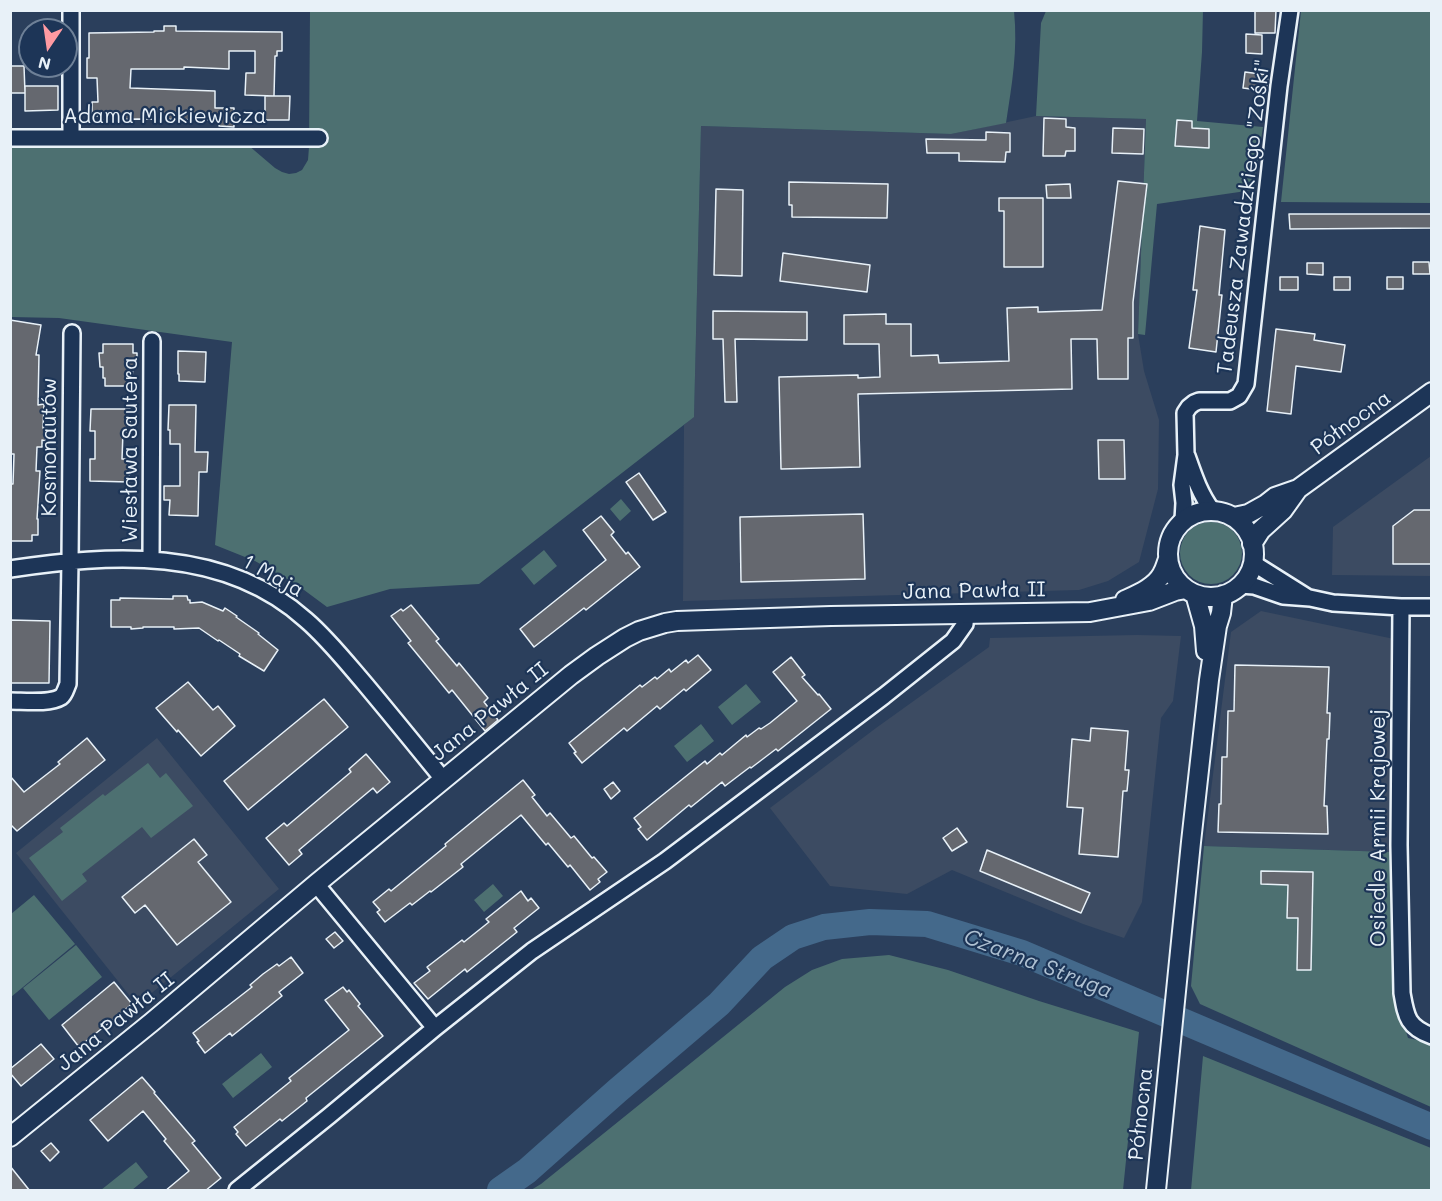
<!DOCTYPE html>
<meta charset="utf-8">
<style>
body{margin:0}
#map{position:relative;width:1442px;height:1201px;overflow:hidden;background:#2b3f5c;font-family:Mali,sans-serif}
canvas{display:block}
.frame{position:absolute;inset:0;border:12px solid #e8f1f8;pointer-events:none}
.north{position:absolute;left:18px;top:18px;width:60px;height:60px;box-sizing:border-box;background:#1d3557;border:2px solid #6e8097;border-radius:50%;rotate:193deg;font-size:16px;font-weight:700;line-height:24px;text-align:center;color:#e8f1f8}
.north::after{content:'';display:block;margin:auto;width:21px;height:27px;background:#ff9aa2;clip-path:polygon(50% 0,100% 100%,50% 72%,0 100%)}
</style>
<div id="map">
<canvas width="1442" height="1201"></canvas>
<div class="frame"></div>
<div class="north">N</div>
</div>
<script>
const context = document.querySelector('canvas').getContext('2d');
context.lineJoin = 'round';
function fill(path, color) {
  context.fillStyle = color;
  context.fill(path, 'evenodd');
}
function trace(path, color, width, dash) {
  context.strokeStyle = color;
  context.lineWidth = width;
  context.lineCap = dash ? 'butt' : 'round';
  context.setLineDash(dash || []);
  context.stroke(path);
}
function label(font, color, halo, rows, align = 'center') {
  context.font = font + ' Mali,sans-serif';
  context.lineWidth = 4.5;
  context.setLineDash([]);
  context.textBaseline = 'middle';
  context.strokeStyle = halo;
  context.fillStyle = color;
  for (const [text, x, y, turn = 0] of rows) {
    context.save();
    context.translate(x, y);
    context.rotate((+turn || 0) * Math.PI / 180);
    context.textAlign = isNaN(turn) ? turn : align;
    if (halo) context.strokeText(text, 0, 0);
    context.fillText(text, 0, 0);
    context.restore();
  }
}
fill(new Path2D(`
 M1036 116 1146 119 1138 334 1144 371 1159 420 1158 489 1139 562 1108 581 1079 590 683 601 684 425 694 416 701 126 951 134Z
 M1431 456V576L1332 575 1333 527Z
 M1261 611 1394 639 1391 852 1204 846 1231 632Z
 M1137 635 1181 636 1173 701 1161 718 1142 902 1124 938 1083 924 952 870 907 894 830 886 770 808 876 728 989 647 990 638Z
 M157 738 279 889 137 1005 16 853Z`), '#3c4b62');
fill(new Path2D(`
 M915 10 1014 11C1018 50 1012 84 1006 123L951 134 701 126 694 417 479 584 390 589 327 607 296 584 255 561 215 545 232 342 59 318 11 317V145H248L275 168 282 172 289 174 296 173 302 170 308 160 309 147 310 11Z
 M1203 10 1202 52 1197 121 1263 127 1253 190 1157 204 1145 335 1138 334 1146 119 1036 116 1041 23 1046 11Z
 M1301 11 1431 12V203L1281 202Z
 M621 499 631 511 620 521 610 509Z
 M1180 553a31 31 0 1 1 62 0a31 31 0 1 1-62 0Z
 M544 550 557 566 534 585 521 569Z
 M746 684 761 702 732 725 718 707Z
 M701 724 714 741 687 762 674 746Z
 M148 763 160 778 166 773 193 806 151 838 142 827 82 874 87 881 62 901 29 858 63 832 60 828 103 794 105 796Z
 M1204 846 1391 852 1393 991 1408 1038 1431 1043V1107L1200 1004 1191 986Z
 M493 884 503 896 484 912 474 900Z
 M34 895 75 944 11 997V914Z
 M76 945 102 977 49 1020 23 988Z
 M889 955 948 970 1039 1001 1139 1032 1123 1190H531L541 1184 785 987 812 970 842 959Z
 M261 1053 272 1067 233 1098 222 1084Z
 M1203 1056 1431 1148V1190H1191Z
 M136 1162 148 1177 132 1190H101Z`), '#4d7071');
trace(new Path2D(`
 M500 1190 527 1171 617 1091 719 1004 762 958 793 937 824 927 870 922 927 924 1022 953 1432 1127`), '#44698b', 26);
const building = new Path2D(`
 M1255 10H1276L1275 33H1255Z
 M164 26H176V31L282 32V51H277V56H275L274 96 245 95 246 73H255V51H229V69L184 67V69H131L130 88 215 91V108H234V127L219 126V120L138 119 99 120V116H92V102H98L97 78H87V58H89V33L154 32V31H164Z
 M1246 34 1262 35V54L1246 53Z
 M10 66H24L25 93H10Z
 M1245 72 1268 75 1266 91 1243 88Z
 M25 86H58V110L25 111Z
 M265 96H290L289 120H265Z
 M1044 118 1066 119V127L1075 128V151H1066L1065 156H1043Z
 M1177 120 1192 121V128L1209 129V148L1175 146Z
 M1113 128 1144 129 1143 154 1112 153Z
 M986 132 1010 133V152H1006L1005 162 959 161V153H927L926 139 986 140Z
 M1118 181 1147 184 1133 302V338H1128V379H1098L1097 339H1071L1072 389 858 394 860 467 781 469 779 377 858 375V378L880 377 879 344H844V315L886 314V324H911V356L938 355 939 363 1009 361 1007 308 1038 307V312L1102 310Z
 M789 182 888 184 887 218 792 217V205H789Z
 M1070 184 1071 198H1047L1046 185Z
 M716 189 743 190 742 276 714 275Z
 M999 198H1043V267H1004V211H999Z
 M1289 214H1431V228L1290 229Z
 M1200 226 1225 230 1219 295H1222L1216 352 1189 348 1197 290H1193Z
 M783 253 870 265 867 292 780 281Z
 M1413 262H1429L1430 274H1413Z
 M1307 263H1323V275L1307 274Z
 M1280 277H1298V290H1280Z
 M1334 277H1350V290H1334Z
 M1387 277H1403V289H1387Z
 M713 311 807 312V340L735 339 737 402H725L723 339H713Z
 M10 320 41 325 36 355H39L38 405 44 404 43 428H47L46 441 42 440V447H37L36 471H40L37 519H38V535H32V541H10V484H13L14 454H10Z
 M1276 329 1315 334 1314 340 1345 345 1341 372 1296 366 1291 414 1267 411Z
 M103 344H133V353H137V367H133L132 378H130V386H105V378H103V367H100L99 353H103Z
 M178 351 206 352 205 382 179 381V374H178Z
 M169 405H196L195 452H208L207 472H199L198 516 169 515 170 500H164V486H180V444H170V430H168Z
 M91 409H130V432H123L122 459H130L129 482 90 481V459H95V431H90Z
 M1098 440H1124L1125 479H1099Z
 M639 473 666 512 653 520 626 482Z
 M1414 510H1431V564H1393V526Z
 M863 514 865 579 741 582 740 517Z
 M601 516 614 532 611 535 626 554 628 552 640 567 586 610 584 608 534 647 520 629 606 560 583 530Z
 M173 596H187L188 600H190V603L202 602 223 611 225 608 237 616 236 617 259 633 258 634 278 650 264 671 239 656 240 654 219 640 218 641 199 628 174 629V627H143V628L131 629V627H111V600H120V598L173 599Z
 M411 605 439 639 436 641 457 666 459 663 488 698 484 702 498 720 485 731 452 690 449 693 408 643 411 641 391 616 401 609 403 611Z
 M10 620 50 621 49 683H10Z
 M698 655 711 670 686 691 684 689 660 709 657 706 627 731 624 728 582 763 574 753 576 752 569 743 640 685 642 687 655 677 657 679 669 669 671 672 686 660 688 663Z
 M791 657 805 675 802 677 818 695 819 694 831 709 778 751 776 749 751 768 750 767 725 786 722 782 691 807 689 805 647 840 638 829 641 827 634 818 705 761 707 764 720 753 722 755 746 735 747 737 759 728 761 729 770 723 797 701 773 672Z
 M1235 665 1329 667 1327 713H1330L1329 739H1327L1324 806H1327L1328 834 1218 832 1219 804H1221L1222 757H1227L1228 711H1234Z
 M188 682 213 710 218 706 235 726 201 756 178 730 177 732 156 708Z
 M324 699 348 727 248 810 224 781Z
 M1091 728 1128 731 1125 770H1129L1127 791H1123L1118 857 1079 854 1083 808 1067 807 1072 739 1090 741Z
 M87 738 105 760 17 831 10 824V776L24 792 60 764 58 762Z
 M366 754 390 782 377 793 373 788 299 850 302 854 289 865 266 838 284 823 287 826 351 772 349 769Z
 M523 780 535 795 532 797 547 816 550 813 571 838 574 836 592 858 594 857 607 872 598 879 600 882 590 890 570 865 568 867 548 843 546 845 521 815 461 864 463 867 431 892 430 891 412 905 410 903 385 922 377 912 380 910 373 902 389 889 391 891 446 846 445 844Z
 M613 782 620 791 611 799 604 789Z
 M957 828 967 842 952 851 943 838Z
 M194 839 207 855 198 862 231 902 177 945 145 905 135 913 122 897Z
 M987 850 1090 893 1081 913 980 871Z
 M1261 871 1313 872 1311 970H1297L1298 918H1287L1288 885 1261 884Z
 M521 891 528 901 531 898 539 908 514 928 517 932 467 972 465 969 428 999 414 983 430 971 427 967 462 940 464 942 489 922 486 919Z
 M335 932 343 941 334 948 326 939Z
 M291 957 303 973 279 992 282 996 232 1036 230 1033 205 1053 197 1042 199 1041 193 1033 252 987 250 985 263 974 277 964 279 966Z
 M114 982 132 1004 79 1047 62 1025Z
 M343 987 347 992 349 990 360 1004 358 1006 383 1036 306 1098 307 1101 282 1121 280 1119 246 1146 236 1134 238 1132 234 1127 291 1081 289 1078 349 1030 325 1000Z
 M41 1044 54 1059 21 1086 10 1073V1069Z
 M142 1077 155 1092 154 1093 195 1141 192 1143 221 1178 205 1191H165L189 1171 164 1141 166 1139 143 1111 108 1141 90 1120Z
 M51 1143 59 1152 50 1161 41 1151Z
 M10 1166 30 1191H10Z`);
fill(building, '#65686f');
trace(building, '#e8f1f8', 1.5);
const minor = new Path2D(`
 M10 138H319
 M71 138V10
 M1187 456C1194 476 1200 494 1212 510
 M1183 520 1184 503 1182 485 1186 455 1185 413 1189 407 1194 403 1199 401H1230L1239 396 1246 384 1279 86 1290 10
 M151 560 152 341
 M1253 563 1307 597
 M10 569C111 554 224 546 306 620 328 639 346 662 365 684 391 715 417 747 443 779
 M1240 585 1254 586 1283 596 1310 598 1333 603 1401 607H1432
 M1401 607 1399 845 1402 993C1406 1016 1407 1027 1432 1036
 M10 701C24 701 50 704 61 697 65 694 66 688 68 684L70 561 72 333
 M316 884 435 1028
 M237 1190 329 1116 435 1028 532 951 665 861 884 696 953 641 965 624 966 613`);
const tertiary = new Path2D(`
 M1168 554a43 43 0 1 1 86 0a43 43 0 1 1-86 0Z
 M1234 517 1248 514 1266 504 1275 497 1298 489 1432 392
 M1252 544 1261 530 1283 510 1298 489
 M1195 594 1204 626 1206 651
 M1125 600C1138 594 1155 587 1162 574 1165 569 1166 564 1168 559
 M10 1137 152 1022 316 884 571 675 597 656 625 638 639 631 665 623 677 621 831 616 1090 612 1149 601 1175 591 1186 589
 M1156 1190 1191 842 1209 680 1217 626 1221 613 1223 595`);
trace(minor, '#e8f1f8', 20);
trace(tertiary, '#e8f1f8', 22);
trace(minor, '#1d3557', 15);
trace(tertiary, '#1d3557', 18);
label('21px', '#e8f1f8', '#1d3557', [
 ["Adama Mickiewicza",165,117],
 ["Tadeusza Zawadzkiego \"Zośki\"",1244,217,-83],
 ["Północna",1351,423,-36],
 ["Kosmonautów",50,447,-90],
 ["Wiesława Sautera",131,450,-90],
 ["1 Maja",273,576,29],
 ["Jana Pawła II",974,591,-1],
 ["Jana Pawła II",490,712,-39],
 ["Osiedle Armii Krajowej",1379,828,-90],
 ["Jana Pawła II",116,1022,-39],
 ["Północna",1141,1114,-84]
]);
label('italic 22px', '#afc1d2', '#1d3557', [
 ["Czarna Struga",1038,964,21]
]);
</script>
